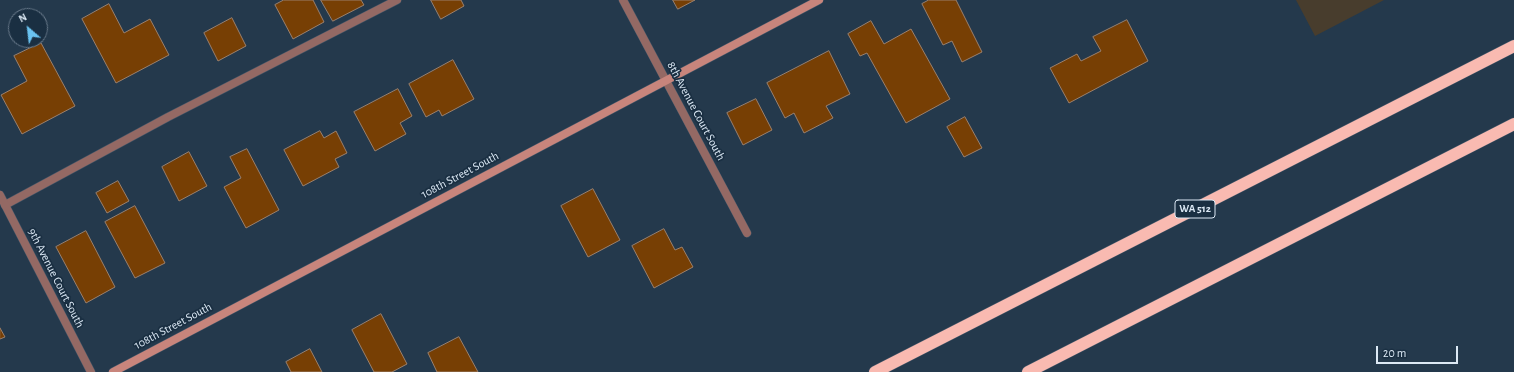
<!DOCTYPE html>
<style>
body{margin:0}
#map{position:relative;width:1514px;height:372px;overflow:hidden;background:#24394c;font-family:"Alegreya Sans",sans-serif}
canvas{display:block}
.north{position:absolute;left:8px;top:8px;width:40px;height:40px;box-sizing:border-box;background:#1a2f42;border:1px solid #68798a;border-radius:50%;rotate:332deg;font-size:11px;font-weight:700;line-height:16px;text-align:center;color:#dce9f5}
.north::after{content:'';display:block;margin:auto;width:14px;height:18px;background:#6ac3f1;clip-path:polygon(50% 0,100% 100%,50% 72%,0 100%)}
.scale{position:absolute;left:1376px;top:346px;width:82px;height:18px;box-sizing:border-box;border:2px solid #dce9f5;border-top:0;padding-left:5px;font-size:12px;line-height:14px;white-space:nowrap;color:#dce9f5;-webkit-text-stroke:3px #1a2f42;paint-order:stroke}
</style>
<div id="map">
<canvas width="1514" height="372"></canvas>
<div class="north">N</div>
<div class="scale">20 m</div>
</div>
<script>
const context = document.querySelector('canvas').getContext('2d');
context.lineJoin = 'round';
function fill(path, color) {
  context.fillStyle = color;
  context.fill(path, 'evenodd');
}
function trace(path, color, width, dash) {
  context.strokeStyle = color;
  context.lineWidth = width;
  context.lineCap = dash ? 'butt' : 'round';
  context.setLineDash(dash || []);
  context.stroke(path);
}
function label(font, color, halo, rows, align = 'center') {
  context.font = font + ' "Alegreya Sans",sans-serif';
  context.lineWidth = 3.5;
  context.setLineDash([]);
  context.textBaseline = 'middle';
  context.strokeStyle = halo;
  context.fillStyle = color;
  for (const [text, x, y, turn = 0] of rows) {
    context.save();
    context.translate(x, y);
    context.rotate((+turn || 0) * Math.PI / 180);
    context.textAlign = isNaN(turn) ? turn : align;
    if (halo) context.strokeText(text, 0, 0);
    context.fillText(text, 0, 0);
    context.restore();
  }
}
fill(new Path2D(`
 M1296 0H1384L1315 36Z`), '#483d2d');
const building = new Path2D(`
 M284 0H313L324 22 293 39 275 5Z
 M321 0H361L364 5 333 21Z
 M431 0H461L464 6 441 19Z
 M673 0H695L678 9Z
 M929 0H956L982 52 962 62 952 41 943 45 922 4Z
 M109 4 124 33 150 19 169 55 116 83 82 19Z
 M232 18 246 46 218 61 204 33Z
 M1127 20 1148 61 1069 103 1050 68 1077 54 1081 61 1101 51 1093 37Z
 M871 21 884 44 911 29 950 99 906 123 867 53 860 56 848 34Z
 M41 43 75 106 22 134 1 95 27 81 14 56Z
 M829 51 850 94 826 106 833 118 804 133 794 113 785 118 767 83Z
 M453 60 474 99 442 116 439 110 426 117 409 84Z
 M398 89 412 116 400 123 406 134 375 151 354 112Z
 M756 99 772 130 743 145 727 113Z
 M965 117 982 148 964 157 947 127Z
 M320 131 324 138 336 131 347 153 335 159 339 167 303 186 284 150Z
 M247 149 279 210 246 228 224 187 241 178 230 157Z
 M189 152 207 186 179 201 162 167Z
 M118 181 129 201 107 213 96 193Z
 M593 189 620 240 588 257 561 206Z
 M135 206 165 263 135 278 105 222Z
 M664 229 675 250 682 247 693 267 654 288 632 246Z
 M86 231 115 287 86 303 56 247Z
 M381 314 407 364 392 372H374L352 330Z
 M0 328 5 337 0 339Z
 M459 337 478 372H437L428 353Z
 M310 349 322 372H291L286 362Z`);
fill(building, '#773f04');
trace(building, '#9b806c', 1);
const lane = new Path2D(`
 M5 205 168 117 397 0`);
const street = new Path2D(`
 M623 0 747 233
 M0 195 91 372`);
const secondary = new Path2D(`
 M113 372 819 0`);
const highway = new Path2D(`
 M875 372 1514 46
 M1028 372 1514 124`);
trace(lane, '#415567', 9);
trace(street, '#415567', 9);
trace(secondary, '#415567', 9);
trace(highway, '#415567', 13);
trace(lane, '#946964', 8);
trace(street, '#946964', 8);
trace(secondary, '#c8857c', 8);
trace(highway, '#f9bab1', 12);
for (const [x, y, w] of [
 [1195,209,40]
]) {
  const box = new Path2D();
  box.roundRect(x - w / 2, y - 9, w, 18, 3);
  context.fillStyle = '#1a2f42';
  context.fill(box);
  trace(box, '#dce9f5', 1);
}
label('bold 11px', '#dce9f5', null, [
 ["WA 512",1195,209]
]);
label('12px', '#dce9f5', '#1a2f42', [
 ["8th Avenue Court South",696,111,62],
 ["108th Street South",460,175,-28],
 ["9th Avenue Court South",56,278,63],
 ["108th Street South",173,326,-28]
]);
</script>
